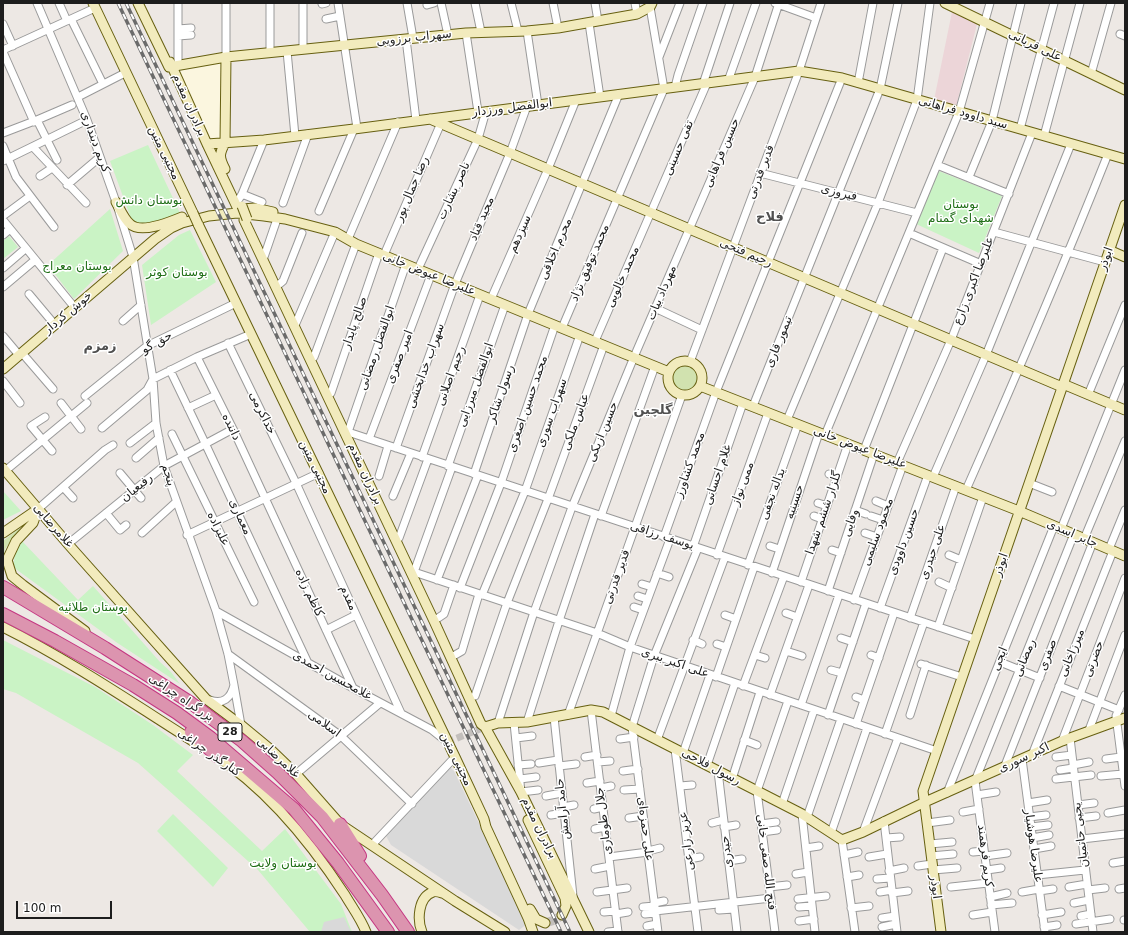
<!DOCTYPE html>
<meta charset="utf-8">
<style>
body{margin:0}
#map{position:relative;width:1128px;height:935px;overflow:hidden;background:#ede8e4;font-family:"DejaVu Sans",sans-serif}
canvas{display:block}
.frame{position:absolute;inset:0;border:4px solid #1d1d1d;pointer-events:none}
.scale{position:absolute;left:16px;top:901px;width:96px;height:18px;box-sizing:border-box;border:2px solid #1d1d1d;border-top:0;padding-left:5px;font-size:12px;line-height:14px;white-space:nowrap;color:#1d1d1d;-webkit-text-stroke:3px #fff;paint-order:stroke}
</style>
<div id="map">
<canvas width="1128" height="935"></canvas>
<div class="frame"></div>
<div class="scale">100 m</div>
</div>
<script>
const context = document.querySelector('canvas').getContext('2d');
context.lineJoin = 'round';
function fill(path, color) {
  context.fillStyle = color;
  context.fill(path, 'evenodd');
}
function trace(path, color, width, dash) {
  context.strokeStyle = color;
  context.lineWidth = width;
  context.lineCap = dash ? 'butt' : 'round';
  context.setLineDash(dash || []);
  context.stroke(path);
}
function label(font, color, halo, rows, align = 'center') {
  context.font = font + ' "DejaVu Sans",Cairo,sans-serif';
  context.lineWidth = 3;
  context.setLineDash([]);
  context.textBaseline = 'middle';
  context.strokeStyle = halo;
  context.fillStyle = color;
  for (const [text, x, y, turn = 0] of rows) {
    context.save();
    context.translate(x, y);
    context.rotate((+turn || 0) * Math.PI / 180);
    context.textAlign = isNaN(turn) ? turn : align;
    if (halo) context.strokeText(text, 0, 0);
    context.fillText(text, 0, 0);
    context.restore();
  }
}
fill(new Path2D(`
 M953 7 978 20 956 107 934 100Z`), '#ecd5d8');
fill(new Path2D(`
 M221 63V138H208L176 71Z`), '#fbf6df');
fill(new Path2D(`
 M671 378a14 14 0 1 1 28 0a14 14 0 1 1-28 0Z
 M22 526 5 549 3 563V541Z`), '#d1e2af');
fill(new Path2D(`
 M148 145 180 213 155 224 141 225 132 221 110 161Z
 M936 170 1002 196 979 253 914 223Z
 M110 209 123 251 74 299 48 265Z
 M190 230 216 282 151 325 142 265 179 235Z
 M9 236 18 247 3 259V241Z
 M3 491 21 511 3 520Z
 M22 541 78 600 93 586 160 662 171 672 180 684 116 642 13 567 15 554Z
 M3 640 95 687 153 725 193 755 177 771 262 851 285 829 341 904 352 932H310L258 870 138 763 16 693 3 689Z
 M173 814 228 868 213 887 157 831Z`), '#caf3c5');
fill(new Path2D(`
 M449 766 454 771 527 924 519 930 391 845 386 836Z
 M344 917 351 932H321L324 922Z`), '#d9d9d9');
trace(new Path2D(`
 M447 742 485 727`), '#c3bfbc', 7, [7, 3.5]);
trace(new Path2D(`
 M545 923 555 920 562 915`), '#c3bfbc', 9, [9, 4.5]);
const street = new Path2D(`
 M37 3 87 120 116 202 133 257 153 379 156 423 164 466 216 611 228 654 234 685
 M59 3 67 21
 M270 3V52
 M338 3 357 128
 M407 3 413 38
 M441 3 448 35
 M475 3 481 32
 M511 3 518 31
 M553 3 558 28
 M595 3 598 21
 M635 3 637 14
 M775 3 816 18
 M322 4 326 3
 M427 5 434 3
 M71 19 103 84
 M326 19 340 16
 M589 23 600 97
 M3 24 13 46
 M178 29 191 28
 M527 31 538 105
 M466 33 478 112
 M1120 34 1125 36
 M178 36 191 35
 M406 39 416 120
 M303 49V3
 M3 50 95 8
 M287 51 295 136
 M3 52 34 122
 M226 57V3
 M659 57 680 3
 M178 65V3
 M1091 74 1111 3
 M728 81 756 3
 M858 83 873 3
 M703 84 730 3
 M675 87 678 75 703 3
 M78 97 125 73
 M37 120 57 160
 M1020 129 1054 3
 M3 133 37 120 72 105
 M1044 136 1080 3
 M3 146 16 177 54 227
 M33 147 86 203
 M3 161 87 120
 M937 165 1009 194
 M760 173 917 213
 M40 176 52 168
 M969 177 992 121 1021 3
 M67 185 100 157
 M242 194 262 202
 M239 199 242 194 264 140
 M283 203 308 134
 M319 211 354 129
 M3 216 30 196
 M3 220 75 308
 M994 232 1105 262
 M909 233 981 264
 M3 235 10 229
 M348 239 398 122
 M384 255 441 123
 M264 257 276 222
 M406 264 348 432 975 639
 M3 268 25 249
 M418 269 478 139 486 111
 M277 286 283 281 302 233
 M3 287 35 260
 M29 294 55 325
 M491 299 548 169 576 100
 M655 308 702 330
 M123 321 141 305
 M296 323 335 232
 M562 328 664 89 650 7
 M3 336 19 355
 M595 341 707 83
 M228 343 296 483 401 713
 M22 353 53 389
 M197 357 233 429 353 688
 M314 357 356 244
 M690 362 799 71 821 3
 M170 370 205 443 308 663
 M3 381 20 403
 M331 393 379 253
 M1088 395 1125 305
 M85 396 147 346 236 303
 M61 403 81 429
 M753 406 880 89 898 3
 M188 408 216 395
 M45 417 31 426 52 451
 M787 420 878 203 917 100 930 3
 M102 428 147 390 153 379 197 357 251 334
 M172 434 254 602
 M825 435 959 112 990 3
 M369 439 431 275
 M130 443 156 423
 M396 448 455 284 510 153 527 106
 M864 450 943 248
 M422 457 480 295
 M136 458 159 438
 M897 463 951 340 1032 133
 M448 466 505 305
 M452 467 414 572 597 633 630 647 937 751
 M5 471 87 403
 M120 473 141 498
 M474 474 528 314 619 94
 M829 474 837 477
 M379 476 388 446
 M933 477 986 355 1071 144
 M1029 483 1052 492
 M63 487 73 498
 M966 490C1015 379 1063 267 1108 154
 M393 496 411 453
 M876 501 888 506
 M818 503 827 506
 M38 509 105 450 113 445
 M855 510 866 514
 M106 513 120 530 126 525
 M601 516 655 366
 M814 516 822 519
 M871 516 883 520
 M1061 529 1125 370
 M142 533 176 502
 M865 533 877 537
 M187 535 319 473
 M664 537 716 392 842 78
 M399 538 428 459
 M1084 539 1125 441
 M68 544 164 466 233 429
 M770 546 779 549
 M693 547 743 403
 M1109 549 1125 510
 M832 550 841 553
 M717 555 768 413
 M949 555 961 560
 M748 565 798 424
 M657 573 669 577
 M772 573 819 433
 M437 580 478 475
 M801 582 848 444
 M939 582 952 588
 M642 584 652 587
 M460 588 501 483 555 325
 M828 591 874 454
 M482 595 525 491 580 335
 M638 596 647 599
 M854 600 903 465
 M634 607 643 610
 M880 608 928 475
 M216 611 353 688 432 730 447 742
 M786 613 797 617
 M725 615 736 619
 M438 618 444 614 454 585
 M910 618 956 486
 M938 627 983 497
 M326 630 356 615
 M841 638 853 642
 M693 640 702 644
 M717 644 726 647
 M786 651 802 656
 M228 654 341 736 412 804
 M455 655 462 651 479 594
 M755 655 765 658
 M871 655 879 658
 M1000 662 1040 678
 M921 664 962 677
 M831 670 842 673
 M716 677 754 567
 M743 686 784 576
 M1059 686 1119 710
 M770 695 809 585
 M1125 695 1116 716 1125 786
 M475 696 507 603 548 499 604 345
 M856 697 864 700
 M210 700C223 705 231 698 234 685L241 725
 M801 705 839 595
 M591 710 618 932
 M568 715 682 395
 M828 715 866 603
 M910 715 926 665
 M611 716 630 647 670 539
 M554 717 573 896
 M527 722 559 621 595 514
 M498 723 534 612 572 507 634 357 755 77 779 3
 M514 723 521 792 538 790
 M856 724 894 613
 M1089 730 1125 635
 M885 734 924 622
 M516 738 532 736
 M1070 738 1093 932
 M620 739 634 737
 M657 740 725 557
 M744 740 757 745
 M1062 741 1125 578
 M675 749 698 932
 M683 753 710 675
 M1032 755 1113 551
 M585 757 597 755
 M1056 757 1072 755
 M1022 759 1045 932
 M1106 759 1121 757
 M598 762 610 761
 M539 763 558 760
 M518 765 531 764
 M707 765 735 683
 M1073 765 1089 762
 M559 766 576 764
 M1004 768 1093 542
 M1060 770 1073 768
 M623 771 638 769
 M718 771 737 932
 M296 774 380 703
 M1101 776 1123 774
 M520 779 536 777
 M732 779 760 692
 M1056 779 1091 775
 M587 783 600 781
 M680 786 692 785
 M601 788 611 786
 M624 790 640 789
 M947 793 1054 526
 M977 795 996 792
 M546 796 562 793
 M1028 803 1047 800
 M782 804 814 710
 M1078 805 1094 803
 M563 807 574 805
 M594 809 603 807
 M963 812 979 809
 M1108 813 1125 810
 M802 814 815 932
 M551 815 564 813
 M807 817 841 719
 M1029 817 1046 815
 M629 818 643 816
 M1079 818 1096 816
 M884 821 897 932
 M712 823 723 820
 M927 823 950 820
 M761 824 776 822
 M724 827 736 825
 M1031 827 1048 825
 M595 829 605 827
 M762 832 777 830
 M863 832 898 738
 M831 833 867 728
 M886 838 900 837
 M1032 838 1049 835
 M1082 839 1125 834
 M842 840 855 932
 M930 844 952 842
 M372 845 455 757
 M806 848 819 846
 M1034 849 1051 846
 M648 851 660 848
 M973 852 984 851
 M844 855 858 852
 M931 856 953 854
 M985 856 1007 853
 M609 857 648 852
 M869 857 887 854
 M689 859 700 857
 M728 861 742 859
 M1113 863 1125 861
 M918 866 932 864
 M595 869 610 866
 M933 870 957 868
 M987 870 1001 868
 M889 871 904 868
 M796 874 808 872
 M1037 875 1085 870
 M847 877 859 875
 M877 879 890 878
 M769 887 787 885
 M951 887 988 883
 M1069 887 1087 884
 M1119 889 1125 888
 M1088 890 1105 888
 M1039 891 1053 889
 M597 892 627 888
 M880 892 892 890
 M1022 892 1039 889
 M892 893 908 891
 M990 897 1007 893
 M798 899 826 896
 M654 903 664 901
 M1074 903 1089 900
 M991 905 1012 903
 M643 907 655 906
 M799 907 812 906
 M851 908 869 906
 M719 910 734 909
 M655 911 771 898
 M604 912 615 911
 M616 914 628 912
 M645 914 655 913
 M973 915 992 912
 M1042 915 1061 912
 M1081 916 1091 914
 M882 918 895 916
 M1124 920H1125
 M799 921 814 919
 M1076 924 1110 919
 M647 926 657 924
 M882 927 896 924
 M1044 927 1057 925
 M608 932 618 931
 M658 932 632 727 654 656 698 548
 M775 932 757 791 788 701
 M995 932 975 781 1074 534`);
const secondary = new Path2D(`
 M93 3 193 213
 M138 3 169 67 226 57 466 33 527 31 558 28 637 14 650 7 652 3
 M945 3 1125 90
 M170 62 207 144 237 207
 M430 119 1062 387
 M207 144 264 140 354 129 799 71 842 78 1125 159
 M225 169C219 157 219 154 225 143L226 57
 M116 202C120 209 124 219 130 224 141 234 170 222 182 217
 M242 209 255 208 273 212
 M244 220 434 621 481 724 485 727 521 792 589 932
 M198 224 455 757 484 819 486 827 528 918 533 932
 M1109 250 1125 257
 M668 378a17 17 0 1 1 34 0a17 17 0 1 1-34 0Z
 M3 369 155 239 171 228 182 223 209 216 237 213 264 216 285 219 335 232 356 244 669 372
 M1063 384 1125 410
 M700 386 1019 511 1125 556
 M3 468 68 544 206 699 241 725 270 749 296 774 340 824 455 901 505 932
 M38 509 33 523 16 541 7 560 12 576 23 585 85 631
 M3 533 38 509
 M3 627C71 661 134 704 199 745
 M485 727 498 723 527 722 591 710 603 712 802 814 842 840 863 832 925 802 1062 741 1125 718
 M213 754C265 787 311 843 345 895 352 907 361 919 366 932
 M528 820 565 898 566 906 562 915
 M530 909 536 919 545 923
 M422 932C417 920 418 897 433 892 436 891 439 892 442 893
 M941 932 923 791 1125 205`);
const highway = new Path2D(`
 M3 587 105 648 191 703 242 741 278 773 322 817 382 895 408 932
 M3 614 55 641 133 685 177 713 211 738 294 809 338 863 388 932
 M191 732 217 756
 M340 824 360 856`);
trace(street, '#9a9a9a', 9);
trace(secondary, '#676011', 11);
trace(highway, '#c53782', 14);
trace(street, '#fff', 7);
trace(secondary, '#f2ebbd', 9);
trace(highway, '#dc94af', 12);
const rail = new Path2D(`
 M118 3 561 932
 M126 3 570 932`);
trace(rail, '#6b6b6b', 3.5);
trace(rail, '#fff', 2, [6]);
const secondaryBridge = new Path2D(`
 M242 206 247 219
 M193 213 198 224`);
trace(secondaryBridge, '#676011', 11, []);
trace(secondaryBridge, '#f2ebbd', 9);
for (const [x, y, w] of [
 [230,732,24]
]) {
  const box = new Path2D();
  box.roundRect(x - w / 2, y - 9, w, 18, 3);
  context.fillStyle = '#fff';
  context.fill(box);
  trace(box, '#1d1d1d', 1);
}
label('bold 11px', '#1d1d1d', null, [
 ["28",230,732]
]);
label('12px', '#1d1d1d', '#fff', [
 ["سهراب برزویی",414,38,-6],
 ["علی قربانی",1035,46,26],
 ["برادران مقدم",189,105,66],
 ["ابوالفضل ورزدار",512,108,-7],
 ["سید داوود فراهانی",963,113,16],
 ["کریم دینداری",95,142,70],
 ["تقی حسینی",679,148,-67],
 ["مجتبی متین",164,153,64],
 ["حسین فراهانی",722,153,-67],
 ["قدیر قدرتی",761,172,-69],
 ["رضا جمال پور",412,189,-67],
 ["ناصر بشارت",454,191,-65],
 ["فیروزی",839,193,14],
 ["مجید قباد",482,219,-67],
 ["سیزدهم",520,234,-66],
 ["محرم اخلاقی",556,249,-67],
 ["رحیم فتحی",746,253,23],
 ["ابوذر",1106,259,-71],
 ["محمد توفیق ‌نژاد",590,263,-67],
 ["علیرضا عیوض خانی",429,274,22],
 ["محمد خالویی",623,277,-66],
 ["علیرضا اکبری زارع",974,281,-69],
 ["مهرداد بیات",662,293,-67],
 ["خوش کردار",68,313,-40],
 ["صالح پایدار",355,323,-71],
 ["تیمور قاری",779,342,-68],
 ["حق گو",157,343,-29],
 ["ابوالفضل رمضانی",377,348,-71],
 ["امیر صفری",400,357,-69],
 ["سهراب خدابخشی",426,366,-70],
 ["رحیم اصلانی",451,376,-70],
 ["ابوالفضل میرزایی",476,385,-71],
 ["رسول شاکر",501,394,-71],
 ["محمد حسین اصغری",528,404,-71],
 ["خداکرمی",262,413,64],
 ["سهراب سوری",552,413,-71],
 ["عباس ملکی",576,422,-70],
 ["داننده",231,427,64],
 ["حسین ازبکی",603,432,-68],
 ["علیرضا عیوض خانی",860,448,21],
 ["محمد کشاورز",690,465,-70],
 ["مجتبی متین",315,467,64],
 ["برادران مقدم",365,474,65],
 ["پنجم",168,475,73],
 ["غلام احسانی",718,475,-71],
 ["ممی نواز",743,484,-70],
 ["رفیعیان",137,488,-39],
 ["یداله نجفی",773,494,-70],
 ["حسینیه",795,502,-71],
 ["گلزار ششم شهدا",824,513,-71],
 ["معماری",240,517,65],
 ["وفایی",851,523,-71],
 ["غلامرضایی",53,526,49],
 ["علیزاده",218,529,64],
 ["محمود سلیمی",878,532,-70],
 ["جابر اسدی",1072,534,23],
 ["یوسف رزاقی",662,536,18],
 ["حسین داوودی",904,542,-70],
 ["علی حیدری",933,552,-71],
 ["ابوذر",1001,565,-71],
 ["قدیر قدرتی",617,577,-70],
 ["کاظم زاده",309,593,65],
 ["مقدم",348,598,65],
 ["میرزاخانی",1072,653,-68],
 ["صفری",1048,655,-69],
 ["رمضانی",1025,658,-68],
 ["ایجی",1000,659,-68],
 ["حضرتی",1094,659,-69],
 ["علی اکبر ببری",675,663,19],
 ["غلامحسین احمدی",332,676,29],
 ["بزرگراه چراغی",181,698,34],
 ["اسلامی",324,724,36],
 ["کنارگذر چراغی",209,753,35],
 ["غلامرضایی",278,758,43],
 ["اکبر سوری",1024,758,-25],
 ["مجتبی متین",456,759,64],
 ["رسول فلاحی",711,767,28],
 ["حامد آرامش",563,809,-96],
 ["جلال طوماری",604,821,-97],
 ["برادران مقدم",539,828,64],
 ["علی حمزه‌ای",645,829,83],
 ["یحیی حاتمیان",1081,835,-97],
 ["عزیز زارعی",687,841,-97],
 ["علیرضا هوشیار",1033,846,82],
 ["حیدری",727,852,-97],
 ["کریم فرهمند",985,856,83],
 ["فتح الله صفی خانی",766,862,83],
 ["ابوذر",935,887,83]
]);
label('12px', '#206f17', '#fff', [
 ["بوستان دانش",149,201],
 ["بوستان",961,205],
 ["شهدای گمنام",961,219],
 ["بوستان معراج",77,267],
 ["بوستان کوثر",177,273],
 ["بوستان طلائیه",93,608],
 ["بوستان ولایت",283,864]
]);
label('bold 13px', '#505050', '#fff', [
 ["فلاح",770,218],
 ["زمزم",100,347],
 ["گلچین",653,411]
]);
</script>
